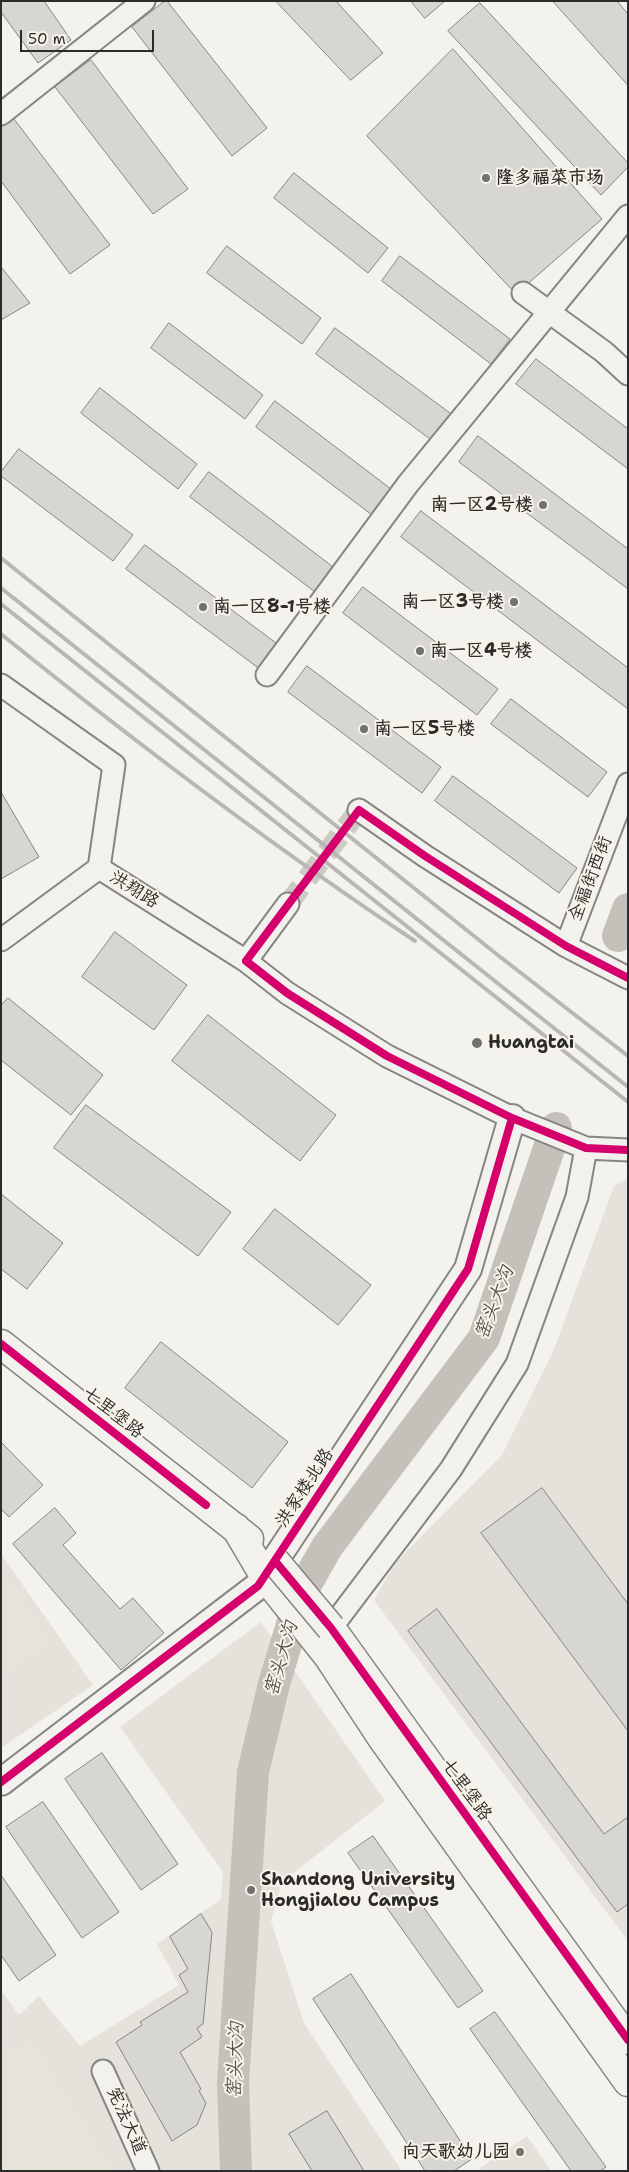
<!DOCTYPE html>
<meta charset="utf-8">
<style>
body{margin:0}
#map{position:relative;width:629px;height:2172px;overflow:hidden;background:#f4f2ec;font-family:"Shantell Sans",sans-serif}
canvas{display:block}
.frame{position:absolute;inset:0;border:2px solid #2b2b2b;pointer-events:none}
.scale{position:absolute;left:20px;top:30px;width:134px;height:22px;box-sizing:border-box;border:2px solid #2b2b2b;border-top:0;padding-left:6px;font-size:15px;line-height:18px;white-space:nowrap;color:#2b2b2b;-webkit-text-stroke:4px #f7f3e8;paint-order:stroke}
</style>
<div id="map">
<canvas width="629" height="2172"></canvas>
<div class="frame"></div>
<div class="scale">50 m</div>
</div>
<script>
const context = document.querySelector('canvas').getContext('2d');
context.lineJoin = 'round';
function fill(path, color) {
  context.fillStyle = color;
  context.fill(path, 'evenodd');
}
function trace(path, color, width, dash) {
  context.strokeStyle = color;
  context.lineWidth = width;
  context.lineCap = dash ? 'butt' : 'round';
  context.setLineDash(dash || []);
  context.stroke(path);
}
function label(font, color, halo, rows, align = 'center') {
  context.font = font + ' "Shantell Sans","LXGW WenKai TC",sans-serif';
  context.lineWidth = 4;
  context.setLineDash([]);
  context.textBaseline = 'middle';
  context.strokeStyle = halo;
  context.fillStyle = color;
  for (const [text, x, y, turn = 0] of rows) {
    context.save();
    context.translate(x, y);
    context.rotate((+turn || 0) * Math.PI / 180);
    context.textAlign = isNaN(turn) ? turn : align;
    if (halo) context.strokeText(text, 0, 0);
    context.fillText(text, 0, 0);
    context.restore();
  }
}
fill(new Path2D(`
 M628 1178V1941L374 1600 395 1563 502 1455 553 1352 614 1186Z
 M1 1554 93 1685 1 1748Z
 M261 1622 385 1801 282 1882 271 1921 304 2023 402 2171H1V1990L19 2015 39 1996 80 2046 179 1985 157 1944 221 1899 223 1872 120 1727Z
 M527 2136 551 2171H481L480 2168Z`), '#e5e2db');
fill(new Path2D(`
 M1 1568 52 1641 1 1677Z
 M31 2038 113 2171H1V2057Z`), '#e6e3da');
trace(new Path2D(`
 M618 936 628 909
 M236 2171 233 2082 253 1772 274 1684 302 1591 327 1547 484 1338 556 1128`), '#c4c1ba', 32);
const building = new Path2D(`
 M1 1H44L71 40 38 63 1 12Z
 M165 1H167L267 128 232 156 132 27Z
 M276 1H336L383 53 351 80Z
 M411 1H445L425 18Z
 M553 1H617L628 14V85Z
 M480 3 628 163V167L601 195 448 31Z
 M453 49 602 219 516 294 367 136Z
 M91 60 188 189 153 214 55 87Z
 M11 115 110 245 70 274 1 181V123Z
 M294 173 388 248 368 273 274 198Z
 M227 246 321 318 302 344 207 273Z
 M400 256 510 339 491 364 382 281Z
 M1 267 30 303 1 320Z
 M169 323 263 395 245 419 151 348Z
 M335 328 454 416 434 442 316 354Z
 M536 359 628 429V469L516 384Z
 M100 388 197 464 178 489 81 413Z
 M275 401 395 492 376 518 256 427Z
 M478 436 628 549V589L459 462Z
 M19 449 133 535 113 561 1 476V472Z
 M209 472 337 570 319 595 190 497Z
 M421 511 628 668V709L401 537Z
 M145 545 280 646 261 670 126 569Z
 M363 587 498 689 477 715 343 613Z
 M307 666 441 767 422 793 288 692Z
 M511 699 607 772 588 797 491 724Z
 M453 776 577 868 559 893 435 801Z
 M1 792 39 857 1 879Z
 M115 932 187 985 154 1030 82 977Z
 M8 998 103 1075 71 1115 1 1060V1006Z
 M208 1015 336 1115 300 1161 172 1061Z
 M86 1105 231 1212 198 1256 54 1148Z
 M1 1194 63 1243 27 1289 1 1269Z
 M275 1209 371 1285 338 1325 243 1249Z
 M161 1342 288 1442 252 1488 125 1388Z
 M1 1442 43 1485 9 1517 1 1509Z
 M542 1488 628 1604V1731L481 1533Z
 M55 1508 76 1533 63 1545 120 1609 133 1598 164 1633 121 1670 13 1544Z
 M437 1609 604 1834 628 1817V1904L617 1912 408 1631Z
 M102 1753 178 1864 141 1890 65 1779Z
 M43 1802 119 1912 82 1938 6 1827Z
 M373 1836 483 1991 458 2008 348 1853Z
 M1 1875 56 1955 19 1981 1 1955Z
 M201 1914 212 1932 203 2024 197 2028 202 2037 180 2052 201 2089 199 2091 206 2103 197 2125 172 2141 116 2042 142 2025 140 2022 188 1992 179 1975 188 1969 170 1937Z
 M351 1974 472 2159 454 2171H425L313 1999Z
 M495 2012 606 2167 600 2171H571L470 2029Z
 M327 2111 364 2171H312L289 2134Z`);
fill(building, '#d7d6d2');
trace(building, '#858582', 1);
trace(new Path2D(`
 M288 904 359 810`), '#cccac5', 21, [21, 11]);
const minor = new Path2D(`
 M1 114 144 1
 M523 293 604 352 628 374
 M267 675 408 484 628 216
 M1 685 114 765 99 868
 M359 810 425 856 566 946 628 978
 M288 904 246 961 287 993 387 1056 512 1118 586 1148 628 1150
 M1 940 99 868 246 961
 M566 946 628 784
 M320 1637 331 1628 451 1469 517 1364 577 1197 586 1148
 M103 2071 148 2171`);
const tertiary = new Path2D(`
 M1 1782 258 1586 468 1269 512 1118`);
const secondary = new Path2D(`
 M1 1344 249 1539
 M236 1528 265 1577 328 1656 382 1738 628 2082
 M331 1628 628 2040`);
trace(minor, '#858582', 25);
trace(tertiary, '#858582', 30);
trace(secondary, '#858582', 31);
trace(minor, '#f2f1ed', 21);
trace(tertiary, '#f2f1ed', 26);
trace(secondary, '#f2f1ed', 28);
trace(new Path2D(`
 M1 558 499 956 628 1056
 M1 588 628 1087
 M1 604 628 1102
 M1 634C135 742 272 846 415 941`), '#b8b7b5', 4);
const secondaryBridge = new Path2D(`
 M275 1561 331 1628`);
trace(secondaryBridge, '#858582', 31, []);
trace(secondaryBridge, '#f2f1ed', 28);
trace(new Path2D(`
 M628 978 566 946 425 856 359 810 246 961 287 993 387 1056 512 1118 586 1148 628 1150
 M1 1344 206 1505
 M275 1561 331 1628 628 2040
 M1 1782 258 1586 468 1269 512 1118`), '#d6006c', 8);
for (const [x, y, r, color] of [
 [486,178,5,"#71716f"],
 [543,505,5,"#71716f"],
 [514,602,5,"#71716f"],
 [203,607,5,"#71716f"],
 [420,651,5,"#71716f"],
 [364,729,5,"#71716f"],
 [477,1043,6,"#71716f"],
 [251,1890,5,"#71716f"],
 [520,2152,5,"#71716f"]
]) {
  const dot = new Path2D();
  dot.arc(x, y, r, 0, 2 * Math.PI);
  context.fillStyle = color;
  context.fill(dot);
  trace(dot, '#f7f3e8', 2);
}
label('bold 18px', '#2b2b2b', '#f7f3e8', [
 ["隆多福菜市场",496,178],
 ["南一区2号楼",533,505,"right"],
 ["南一区3号楼",504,602,"right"],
 ["南一区8-1号楼",213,607],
 ["南一区4号楼",430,651],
 ["南一区5号楼",374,729],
 ["Huangtai",488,1043],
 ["Shandong University",261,1880],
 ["Hongjialou Campus",261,1901],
 ["向天歌幼儿园",510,2152,"right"]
], 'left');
label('18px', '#2b2b2b', '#f7f3e8', [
 ["全福街西街",591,879,-69],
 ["洪翔路",134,890,32],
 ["七里堡路",113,1413,38],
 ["洪家楼北路",305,1488,-57],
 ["七里堡路",466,1790,54],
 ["宪法大道",126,2121,66]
]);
label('italic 19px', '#53524f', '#f7f3e8', [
 ["窑头大沟",495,1303,-69],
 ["窑头大沟",282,1659,-74],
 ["窑头大沟",236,2060,-88]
]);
</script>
